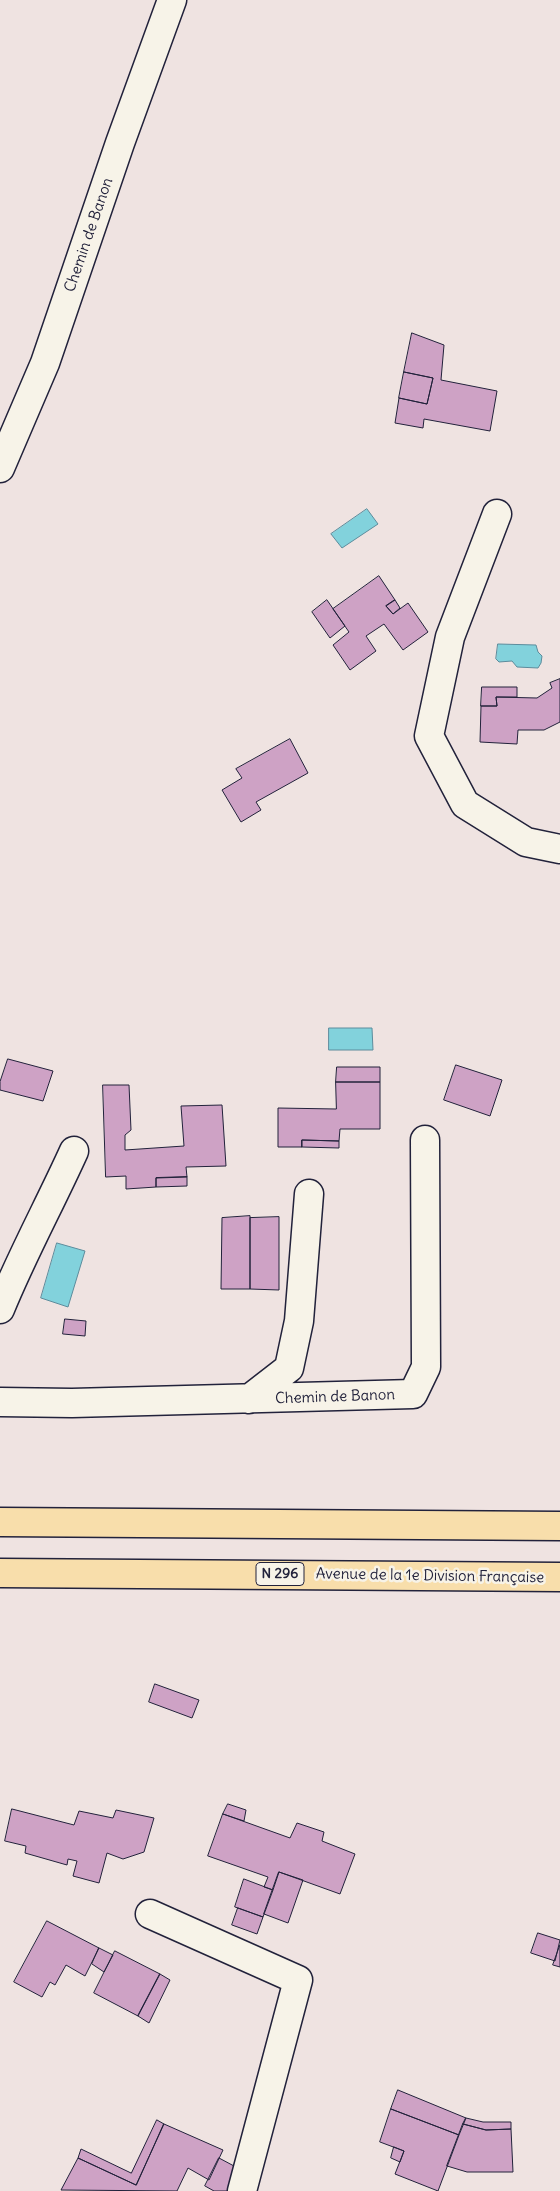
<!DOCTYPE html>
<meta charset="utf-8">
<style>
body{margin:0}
canvas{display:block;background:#efe3e1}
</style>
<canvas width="560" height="2191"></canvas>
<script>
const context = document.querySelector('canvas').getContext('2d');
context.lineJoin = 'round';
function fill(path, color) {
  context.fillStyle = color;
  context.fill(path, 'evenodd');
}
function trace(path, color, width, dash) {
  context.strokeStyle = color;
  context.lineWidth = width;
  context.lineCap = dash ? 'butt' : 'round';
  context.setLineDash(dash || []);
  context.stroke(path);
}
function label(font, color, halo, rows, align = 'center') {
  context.font = font + ' Delius,sans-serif';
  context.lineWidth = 5;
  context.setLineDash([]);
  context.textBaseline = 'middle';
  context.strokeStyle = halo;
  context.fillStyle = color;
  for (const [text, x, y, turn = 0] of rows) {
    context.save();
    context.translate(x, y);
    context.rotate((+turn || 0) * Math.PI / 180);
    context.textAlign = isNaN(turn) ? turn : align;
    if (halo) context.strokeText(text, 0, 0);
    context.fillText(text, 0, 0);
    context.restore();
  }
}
const water = new Path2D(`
 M367 509 378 524 342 548 331 534Z
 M498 644 536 645 538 652 542 656 541 663 538 668 517 667 512 661 499 662 496 659Z
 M329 1028H372L373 1050H329Z
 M57 1243 85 1251 68 1307 41 1298Z`);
fill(water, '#82d2dc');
trace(water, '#5c8c9c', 1);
const building = new Path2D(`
 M412 333 444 345 441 380 497 391 490 431 424 419 423 428 395 423 399 398 427 404 433 378 404 372Z
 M404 372 433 378 427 404 399 398Z
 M379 576 395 600 386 606 393 614 408 603 428 632 403 650 384 624 366 636 376 651 350 670 333 645 349 632 333 609Z
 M327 600 345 626 330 638 312 612Z
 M395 600 400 608 393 614 386 606Z
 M560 679V722L544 730H518L517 744 480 742 481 706H497L496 697 537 698 552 688 550 683Z
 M482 687H517V697H496L497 706H481Z
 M290 739 308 773 256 802 261 810 241 822 222 790 242 778 236 769Z
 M8 1059 53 1071 43 1101 0 1090V1082Z
 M456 1065 502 1080 490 1116 444 1100Z
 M337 1067H380V1082H336Z
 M336 1082H380V1129H340L339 1141 302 1140V1147H278V1108L336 1109Z
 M103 1085H129L131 1130 125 1135V1150L184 1146 181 1106 222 1105 226 1166 186 1167 187 1177 156 1178V1187L126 1189V1176L106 1177Z
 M302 1140 339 1141V1148L302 1147Z
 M187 1177V1186L156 1187V1178Z
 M250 1216V1289H221L222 1218Z
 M279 1217V1290L250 1289V1218Z
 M65 1319 86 1321 85 1336 63 1334Z
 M155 1684 199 1700 192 1718 149 1702Z
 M228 1804 246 1810 244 1821 223 1814Z
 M12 1809 74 1825 79 1811 113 1818 116 1810 154 1818 144 1852 123 1859 107 1853 99 1883 73 1876 77 1861 68 1859 67 1865 25 1853 26 1846 5 1841Z
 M223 1814 290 1838 297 1823 324 1832 322 1841 355 1854 340 1894 279 1872 273 1890 264 1887 268 1877 208 1856Z
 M279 1872 303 1880 288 1923 264 1914Z
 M244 1879 273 1890 263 1917 235 1907Z
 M238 1908 263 1917 257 1934 232 1925Z
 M47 1921 99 1948 85 1976 66 1965 55 1985 50 1982 42 1997 14 1982Z
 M538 1933 560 1940 555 1961 531 1953Z
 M560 1945V1967L553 1965Z
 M99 1948 113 1955 104 1972 92 1964Z
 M115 1951 160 1974 138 2016 94 1993Z
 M160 1974 170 1980 149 2023 138 2016Z
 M398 2090 466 2118 459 2135 391 2109Z
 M391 2109 459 2135 438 2191 395 2174 404 2151 380 2142Z
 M466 2118 483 2122H511V2129L486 2130 463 2124Z
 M157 2120 164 2124 136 2185 78 2158 81 2149 131 2173Z
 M164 2124 223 2150 209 2180 188 2168 177 2191 61 2190 78 2158 136 2185Z
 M463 2124 486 2130 511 2129 513 2172H467L447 2166Z
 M394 2147 404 2151 400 2162 391 2158Z
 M219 2158 234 2166 229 2191H214L205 2186Z`);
fill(building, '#cea2c5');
trace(building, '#22223b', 1);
const minor = new Path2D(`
 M0 468 45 363 120 143 172 0
 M497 514 450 637 429 736 465 804 526 842 560 849
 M0 1309C22 1255 50 1204 74 1151
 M249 1399 289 1368 299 1321 309 1194
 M0 1402 72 1403 413 1394 426 1367 425 1140
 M150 1914 298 1980 242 2191`);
const highway = new Path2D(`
 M0 1522 560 1526
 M0 1573 560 1577`);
trace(minor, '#22223b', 31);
trace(highway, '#22223b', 31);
trace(minor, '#f7f3e8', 28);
trace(highway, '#f8deab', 28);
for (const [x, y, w] of [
 [280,1574,48]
]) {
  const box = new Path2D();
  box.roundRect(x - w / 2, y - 11.5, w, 23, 4);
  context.fillStyle = '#f7f3e8';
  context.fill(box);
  trace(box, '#22223b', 1);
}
label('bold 14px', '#22223b', null, [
 ["N 296",280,1574]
]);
label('15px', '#22223b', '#f7f3e8', [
 ["Chemin de Banon",89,235,-71],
 ["Chemin de Banon",335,1397,-2],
 ["Avenue de la 1e Division Française",430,1576,1]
]);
</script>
